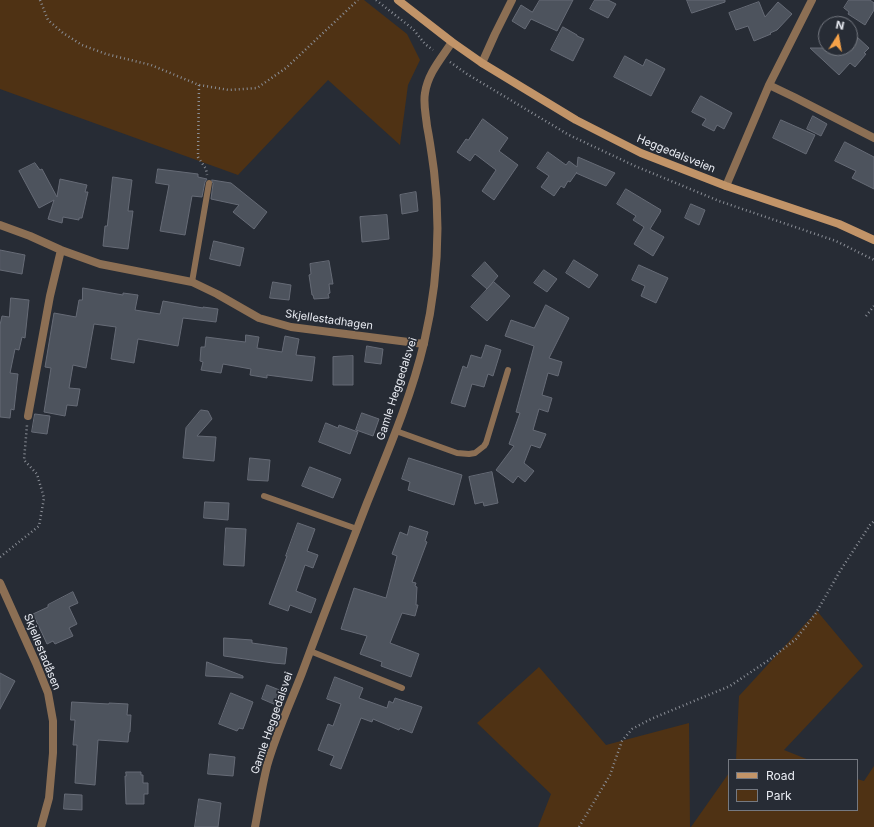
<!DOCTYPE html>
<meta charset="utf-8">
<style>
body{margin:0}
#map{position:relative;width:874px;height:827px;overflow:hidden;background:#272c35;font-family:Inter,sans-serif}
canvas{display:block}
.legend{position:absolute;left:728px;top:759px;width:130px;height:52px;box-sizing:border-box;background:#272c35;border:1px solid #757981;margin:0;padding:5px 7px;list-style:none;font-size:12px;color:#e9ecf3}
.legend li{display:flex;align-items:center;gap:8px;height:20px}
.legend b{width:20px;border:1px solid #757981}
.north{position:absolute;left:818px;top:16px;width:40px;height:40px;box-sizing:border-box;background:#272c35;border:1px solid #757981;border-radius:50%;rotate:11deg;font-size:11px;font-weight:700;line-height:16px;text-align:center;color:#e9ecf3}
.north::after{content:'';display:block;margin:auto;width:14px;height:18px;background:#f6a248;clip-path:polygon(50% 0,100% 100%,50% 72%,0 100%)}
</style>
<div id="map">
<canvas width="874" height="827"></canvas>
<ul class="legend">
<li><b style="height:5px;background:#c29468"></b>Road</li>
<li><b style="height:11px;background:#4f3214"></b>Park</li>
</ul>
<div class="north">N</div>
</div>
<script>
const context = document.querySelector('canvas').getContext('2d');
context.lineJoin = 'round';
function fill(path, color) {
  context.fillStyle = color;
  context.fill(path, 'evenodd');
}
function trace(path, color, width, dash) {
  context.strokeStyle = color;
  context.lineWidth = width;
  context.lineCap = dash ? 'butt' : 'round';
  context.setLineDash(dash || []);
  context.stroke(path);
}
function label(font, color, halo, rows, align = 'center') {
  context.font = font + ' Inter,sans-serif';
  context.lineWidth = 3.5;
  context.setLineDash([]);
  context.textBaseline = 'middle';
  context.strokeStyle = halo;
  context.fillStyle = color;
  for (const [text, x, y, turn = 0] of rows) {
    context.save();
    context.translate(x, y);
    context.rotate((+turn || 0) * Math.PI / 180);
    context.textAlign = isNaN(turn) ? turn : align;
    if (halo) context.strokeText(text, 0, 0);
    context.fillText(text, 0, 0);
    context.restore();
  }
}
fill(new Path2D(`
 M0 0H364L407 34 420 60 408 85 400 145 328 80 238 175 0 89Z
 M817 611 863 666 784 750 809 760H736L739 696Z
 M539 667 606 745 689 723 690 827H538L551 794 477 723Z
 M874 766V827H691L729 773V810H857V779L864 781Z`), '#4f3214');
const building = new Path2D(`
 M540 0H573L557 31 531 19 525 29 512 21 521 5 532 12Z
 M595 0H608L616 4 608 18 590 9Z
 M687 0H725V2L692 13Z
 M849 0H870L874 3V10L865 25 848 14 849 12 844 8Z
 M759 2 765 17 778 2 792 14 777 30 770 33 771 34 754 41 748 26 736 30 729 13Z
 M563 27 577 35V36L584 39 573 61 551 50Z
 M856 36 869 48 864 53 866 54 855 67 850 63 839 75 810 48H850V42Z
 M625 56 643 66 646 59 665 69 651 96 614 77Z
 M701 96 732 113 724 129 717 125 714 131 702 125 706 119 692 112Z
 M813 116 827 124 821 136 807 129Z
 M483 119 508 138 499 151 518 165 494 200 482 191 496 170 475 154 470 161 457 152 466 139 468 140Z
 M781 120 815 135 806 154 773 138Z
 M845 142 874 157V189L852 178 856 171 835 161Z
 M548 152 566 165 569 161 577 167 578 157 615 173 606 186 576 173 577 172 570 182 568 181 564 188 561 186 554 196 541 187 549 176 537 168Z
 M35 163 40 170 42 169 57 197 60 179 87 185 85 192H88L82 218H79V220L63 217 62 223 48 219 54 200 39 208 19 171Z
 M158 169 198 174V177L207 179 205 182 202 197 192 196 185 235 160 231 169 185 156 183Z
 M113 177 132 180 128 211H133L128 249 103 246 105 226H107Z
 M212 180 231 183 267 212 254 229 233 212 239 205 211 199 213 184Z
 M626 189 661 210 660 211H661L650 229 664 237 653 256 634 244 644 227 633 220 636 216 617 204Z
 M416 192 418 211 402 214 400 195Z
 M691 204 705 210 699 225 685 218Z
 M387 215 389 239 362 242 360 217Z
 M214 241 244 248 240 266 210 259Z
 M0 250 25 255 22 274 0 270Z
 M574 260 598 275 589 288 566 273Z
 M329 261 333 284H329L330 293 328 294 329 298 314 299 313 295H312L309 275 311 274 310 264Z
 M485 262 498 276 487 289 472 276Z
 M639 265 668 278 656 303 641 296 645 286 632 280Z
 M544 270 557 279 547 292 534 283Z
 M273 282 291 285 289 300 270 298Z
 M494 282 510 296 487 321 471 307Z
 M83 288 123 295V293L138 295 135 310 160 314 163 301 203 308V307L218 309 216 322 183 318 178 346 138 339 134 363 111 359 116 327 94 324 86 368 73 365 69 388 80 389 77 406 67 405 65 416 44 412 51 368 45 367 54 313 76 317 79 300H82Z
 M11 298 29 300 25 338 22 337 19 350 15 349 10 373 18 374 14 410 11 409 10 418 0 417V325L2 316 9 317Z
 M546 305 569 318 549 358 562 362 558 376 548 373 542 395 552 398 548 412 539 409 533 430 546 434 540 448 531 445 524 463 534 471 525 482 518 476 513 483 496 470 514 446 509 444 520 413 516 412 534 346 505 336 511 320 534 328Z
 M246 335 259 337 257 348 282 352 285 336 299 339 296 355 315 357 312 381 267 375V378L250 375 251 369 223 364 221 373 201 370 203 362 200 361 201 347H205L206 337 245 342Z
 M486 345 501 350 493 376 488 374 484 387 472 384 465 407 451 403 463 366 467 368 471 355 481 358Z
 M367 346 383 349 381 364 365 362Z
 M353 356V385H333V357Z
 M201 410 208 411 212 419 197 436 216 437 214 461 183 458 186 428Z
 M362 413 379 419 373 436 356 430Z
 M35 414 50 416 47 434 32 432Z
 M326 423 338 428 339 425 358 432 350 454 319 442Z
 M250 458 270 460 268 481 248 480Z
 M409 458 440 468 462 475 454 505 408 490 410 482 402 479Z
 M310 467 341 479 333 498 302 486Z
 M492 472 498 503 484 506 483 502 475 504 469 477Z
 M205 502 229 503 228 520 204 518Z
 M298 523 315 529 307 551 318 555 313 568 305 565 296 591 316 599 311 613 290 605 288 611 269 604 287 556H286Z
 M410 526 428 532 425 541 427 542 412 582 416 583 415 586 417 587 416 605H418L415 616 402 613 390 643 419 654 411 677 381 666 382 662 360 654 367 636 341 629 354 588 386 598 397 556 392 554 400 532 407 535Z
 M226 528 246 529 244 566 224 565Z
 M73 592 78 603 69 607 77 624 69 628 73 636 55 644 53 641 47 644 33 614 48 607V605Z
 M224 638 252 640V643L287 648 285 664 273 663 224 656Z
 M207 662 243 676V678L206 676Z
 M0 673 15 681 0 709Z
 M335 677 363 688 359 698 387 708 389 701 393 703 395 698 422 707 412 733 400 728 399 730 373 719 372 722 361 718 341 769 330 765 334 756 318 750 328 724 333 726 341 704 327 699Z
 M267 685 282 691 276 705 262 699Z
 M231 693 253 702 243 729 239 728 237 731 219 724Z
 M72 702 109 704V703L128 704 127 715H131L130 732H129L128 742 98 740 95 785 75 783 77 745H73L75 720H71Z
 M210 754 235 757 233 776 208 774Z
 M126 772H141V775H143V783H148V794H144V804H126L125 776H126Z
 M65 794 82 795V810L64 809Z
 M199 799 221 803 218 827H195Z`);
fill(building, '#4d535d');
trace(building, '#666b76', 1);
trace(new Path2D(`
 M40 0 48 20 63 33 82 45 106 54 151 65 199 85 229 90 257 88 286 68 358 0
 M376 0 413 29 425 44 433 50
 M450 62 467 74 569 135 635 166 719 201 836 241 874 260
 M199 85 198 157 206 169 207 175
 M866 316 874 306
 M0 557 39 526 44 498 37 474 24 460 27 425
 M579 827 610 775 622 741 632 729 651 719 730 686 769 660 796 639 816 613 840 571 870 525 874 521`), '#8b8f97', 2.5, [1, 3]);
trace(new Path2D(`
 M192 282 209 183
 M396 431 457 453 469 454 475 453 484 446 486 443 508 370
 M264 496 357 529
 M310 651 402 688`), '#8c6f54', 6);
trace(new Path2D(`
 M482 63 495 34 512 0
 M769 85 794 97 874 138
 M726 186 769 85 812 0
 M0 225 30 236 61 250 100 264 192 282 217 294 259 318 291 327 424 344
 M28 416 50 296 61 250
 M0 583 36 663 48 693 53 721V753L49 798 41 827
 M255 827C259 806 262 786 267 766 276 734 290 704 302 673 323 616 345 560 367 503 388 451 411 398 424 343 437 287 441 228 434 171 432 156 430 141 427 126 426 115 423 104 425 93 428 73 441 59 452 42`), '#8c6f54', 8);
trace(new Path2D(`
 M398 0 452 42 482 63 576 120 641 153 726 186 839 224 874 240`), '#c29468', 8);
label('11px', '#e9ecf3', '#272c35', [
 ["Heggedalsveien",676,154,22],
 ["Skjellestadhagen",329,320,8],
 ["Gamle Heggedalsvei",397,389,-72],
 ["Skjellestadåsen",42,652,68],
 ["Gamle Heggedalsvei",272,723,-71]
]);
</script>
